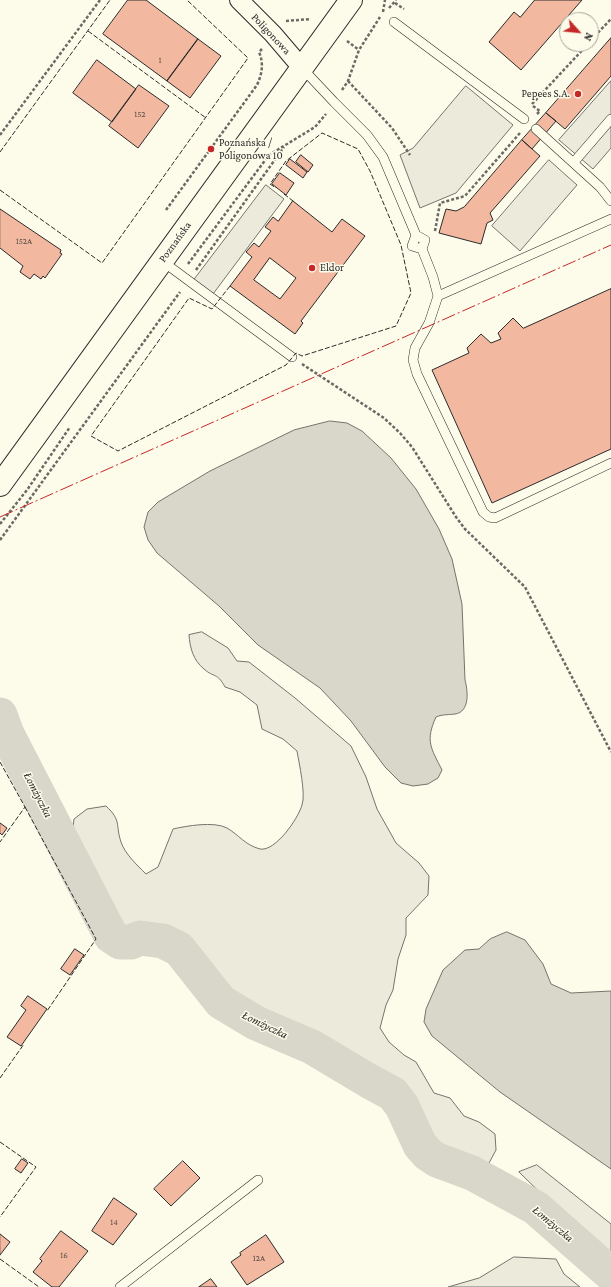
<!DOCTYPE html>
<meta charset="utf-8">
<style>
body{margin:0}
#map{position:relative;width:611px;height:1287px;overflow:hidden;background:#fdfbea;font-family:"Crimson Pro",serif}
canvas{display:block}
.north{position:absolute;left:559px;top:12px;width:40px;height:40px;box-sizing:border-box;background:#fdfbea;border:1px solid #a9a89e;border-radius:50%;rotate:117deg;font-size:11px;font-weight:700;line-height:16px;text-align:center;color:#2b2b2b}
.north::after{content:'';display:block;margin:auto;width:14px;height:18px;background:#c62828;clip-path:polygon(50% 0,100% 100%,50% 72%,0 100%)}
</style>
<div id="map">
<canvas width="611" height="1287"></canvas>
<div class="north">N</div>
</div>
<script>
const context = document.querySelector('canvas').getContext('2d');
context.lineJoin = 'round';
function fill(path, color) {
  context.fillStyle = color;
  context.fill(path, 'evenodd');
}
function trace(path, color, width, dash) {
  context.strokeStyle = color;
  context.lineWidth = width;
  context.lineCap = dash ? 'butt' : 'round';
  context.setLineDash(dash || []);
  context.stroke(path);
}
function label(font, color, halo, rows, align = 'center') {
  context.font = font + ' "Crimson Pro",serif';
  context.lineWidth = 3;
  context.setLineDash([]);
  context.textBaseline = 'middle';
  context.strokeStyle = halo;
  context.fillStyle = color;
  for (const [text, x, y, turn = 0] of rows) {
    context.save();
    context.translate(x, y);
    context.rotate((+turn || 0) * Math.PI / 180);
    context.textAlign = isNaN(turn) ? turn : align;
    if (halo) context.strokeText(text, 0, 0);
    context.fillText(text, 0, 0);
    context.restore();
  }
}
const green = new Path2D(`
 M202 632 228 648 237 661 249 662 295 698 351 746 366 777 377 809 396 843 419 863 429 876 428 895 406 918V935L398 959 393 990 386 1005 380 1028 389 1042 404 1055 416 1062 434 1093 450 1098 464 1116 479 1122 495 1134 496 1150 489 1163 472 1165 432 1146 414 1119 400 1092 362 1065 312 1039 259 1018 226 997 196 959 177 939 159 934 122 935 116 932 109 923 71 843 74 819 87 809 106 806C122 821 115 824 121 842 125 854 137 865 146 874L158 867 173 829C186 826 214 821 227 828 239 835 245 845 260 849 275 852 298 819 302 805 306 794 299 763 297 751L283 739 262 729 257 705 240 692 225 687C217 672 214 678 204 669 193 660 190 648 189 635Z
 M537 1165 611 1224V1262L519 1172Z
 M514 1257 556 1259 564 1274 580 1287H448L479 1278Z`);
fill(green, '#ecebdb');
trace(green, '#74746e', 1);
const parking = new Path2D(`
 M611 81V148L593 169 559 140Z
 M466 86 513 125 456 193 420 208 400 155 413 148Z
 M549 160 577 185 520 251 492 226Z
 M266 185 284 199 213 294 194 280Z`);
fill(parking, '#eceadb');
trace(parking, '#74746e', 1);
const water = new Path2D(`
 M330 421 347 423 362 431 391 458 416 489 439 529 452 559 462 604 465 680C468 691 470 712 455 714 449 715 443 714 436 717 425 741 431 748 442 770L438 778 428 784 413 786 401 783 385 767 351 721 320 688 258 645 219 606 157 553 148 540 144 527 148 512 158 502 210 471 294 430Z
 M507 932 525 940 543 964 551 984 571 993 611 991V1169L500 1092 432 1036 424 1022 426 1009 443 970 465 950 479 949 490 939Z`);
fill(water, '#d8d7c9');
trace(water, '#74746e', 1);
trace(new Path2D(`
 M0 715 7 734 111 936 120 942H131L140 938 163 941 179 949 221 1002 256 1023 312 1047 369 1081 393 1094 402 1106 420 1145 428 1154 437 1160 472 1173 536 1208 611 1274`), '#d8d7c9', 35);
const building = new Path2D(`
 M128 0H146L198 39 167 81 103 34Z
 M535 0H582L521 70 489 42 514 12 520 17Z
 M611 38V76L565 129 546 113Z
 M198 39 221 56 190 98 167 81Z
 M97 60 136 89 112 122 73 93Z
 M139 85 169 106 138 148 109 126Z
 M546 113 556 121 532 149 522 140Z
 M522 140 540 156 490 213 493 220 487 223 481 244 439 233 446 209 456 211 464 207Z
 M301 155 313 165 308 172 296 162Z
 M290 159 307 172 303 178 286 165Z
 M280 173 294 183 286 195 272 184Z
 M293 201 332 232 342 219 365 236 301 321 303 323 295 334 230 286 252 257 246 252 254 243 259 247 271 231 265 227 273 217 278 221ZM270 258 296 278 280 299 254 280Z
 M0 209 61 250 60 253 62 254 45 278 43 276 41 279 34 274 30 279 20 272 23 266 0 248Z
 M611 289V449L492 503 432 370 469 353 467 348 481 334 491 343 501 339 498 333 513 318 523 328Z
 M0 823 7 828 2 835 0 833Z
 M75 949 84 955 70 975 61 969Z
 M28 996 47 1009 21 1046 7 1037 26 1010 21 1006Z
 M22 1159 28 1163 21 1173 15 1169Z
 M183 1161 200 1178 171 1206 154 1189Z
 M114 1198 137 1214 113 1245 92 1231Z
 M61 1231 88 1251 59 1287H52L33 1272 42 1261 40 1259Z
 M0 1234 10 1242 0 1255Z
 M266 1235 284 1262 247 1285 231 1262 241 1255 240 1253Z
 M211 1279 217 1287H199Z`);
fill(building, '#f2b8a0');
trace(building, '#2b2b2b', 1);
const service = new Path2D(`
 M394 22 524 119
 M302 68 334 102 367 135 383 157 416 235 425 240 422 249 433 277 438 296 429 323 415 348 413 360 417 374 483 512 489 517 495 518 611 463
 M536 129 600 187 611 201
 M574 162 611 119
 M416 235 412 246 422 249
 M162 261 292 357
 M438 296 611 219
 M120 1287 258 1180`);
const minor = new Path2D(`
 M239 0 273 34 302 68`);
const secondary = new Path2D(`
 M0 485 351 0`);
trace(service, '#2b2b2b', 10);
trace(minor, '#2b2b2b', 20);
trace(secondary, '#2b2b2b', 24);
trace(new Path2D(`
 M395 3 404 9
 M389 8 396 0
 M383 12 385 0
 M286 21 311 19
 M591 40 611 19
 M347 41 359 50
 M348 81 392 128 410 155
 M342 90 348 81 359 50 380 17
 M532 104 588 44
 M533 106 540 111 537 114
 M0 135 100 0
 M166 210 257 85C262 74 264 64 259 52L262 49
 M435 231 440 203 465 196 520 133
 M188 264 269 155 315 127 326 114
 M196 270 284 147
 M302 364 384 418 400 433 412 447 456 517 465 529 525 587 611 752
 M0 524 27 490 70 427
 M0 540 180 292`), '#6a6964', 2.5, [3, 2]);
trace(service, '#fdfbea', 9);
trace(minor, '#fdfbea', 18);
trace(secondary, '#fdfbea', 22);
trace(new Path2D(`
 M88 31 206 118
 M0 152 110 0
 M0 190 102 263 248 58 187 0
 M284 194 293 201
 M230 286 212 309 189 298 91 436 118 451 286 365 296 353 302 356 396 326 411 293 401 245 370 171 358 149 322 133 286 161 270 184 276 188
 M0 762 25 807 0 842
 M25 807 96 939 47 1011
 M0 1078 24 1044
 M0 1142 36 1167 0 1217
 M0 1259 39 1287`), '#2b2b2b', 1, [5, 2]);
trace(new Path2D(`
 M0 517 611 245`), '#c62828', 1, [14, 3, 2, 3]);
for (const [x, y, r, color] of [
 [578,94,4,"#c62828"],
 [211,149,4,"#c62828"],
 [312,268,4,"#c62828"]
]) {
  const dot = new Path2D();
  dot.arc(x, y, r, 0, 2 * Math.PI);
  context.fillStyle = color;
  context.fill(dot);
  trace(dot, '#fdfbea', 1.5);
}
label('9px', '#5d4e48', null, [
 ["1",160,60],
 ["152",140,114],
 ["152A",24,241],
 ["14",114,1222],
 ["16",64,1255],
 ["12A",259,1258]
]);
label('11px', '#2b2b2b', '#fdfbea', [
 ["Poligonowa",271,34,47],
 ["Poznańska",175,242,-54]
]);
label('11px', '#2b2b2b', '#fdfbea', [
 ["Pepees S.A.",570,94,"right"],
 ["Poznańska /",219,143],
 ["Poligonowa 10",219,156],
 ["Eldor",320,268]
], 'left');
label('italic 12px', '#2b2b2b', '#fdfbea', [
 ["Łomżyczka",38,795,63],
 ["Łomżyczka",265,1025,26],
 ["Łomżyczka",553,1224,40]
]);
</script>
